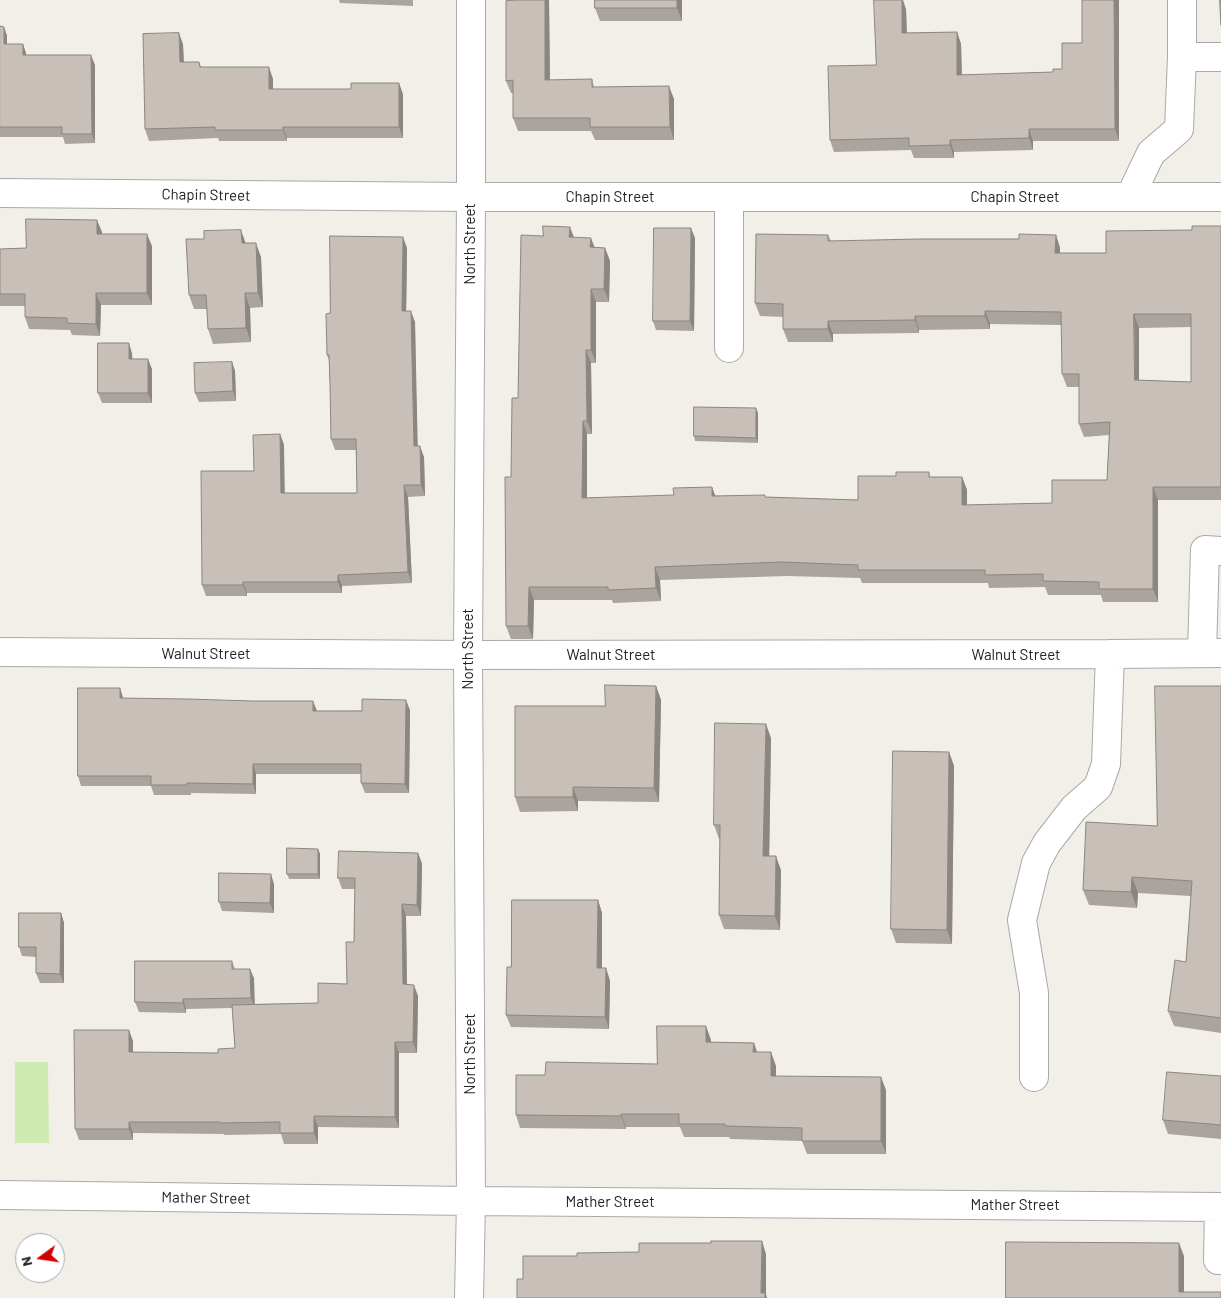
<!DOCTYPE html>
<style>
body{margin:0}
#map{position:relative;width:1221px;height:1298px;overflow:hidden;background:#f2efe9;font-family:Barlow,sans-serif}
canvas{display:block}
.north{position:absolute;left:15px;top:1233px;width:50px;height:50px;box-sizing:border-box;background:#fff;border:1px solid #a7a7a7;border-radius:50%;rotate:256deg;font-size:14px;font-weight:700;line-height:20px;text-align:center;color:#222}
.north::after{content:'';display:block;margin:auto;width:18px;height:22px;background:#d40000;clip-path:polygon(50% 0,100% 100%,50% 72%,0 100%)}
</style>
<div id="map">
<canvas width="1221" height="1298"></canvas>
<div class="north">N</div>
</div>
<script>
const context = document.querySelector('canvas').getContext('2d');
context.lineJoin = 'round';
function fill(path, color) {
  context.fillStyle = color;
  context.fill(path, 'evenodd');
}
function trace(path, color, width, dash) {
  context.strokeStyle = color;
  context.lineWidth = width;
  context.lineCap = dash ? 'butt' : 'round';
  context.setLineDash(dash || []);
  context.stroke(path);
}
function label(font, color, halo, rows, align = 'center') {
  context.font = font + ' Barlow,sans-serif';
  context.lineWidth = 4;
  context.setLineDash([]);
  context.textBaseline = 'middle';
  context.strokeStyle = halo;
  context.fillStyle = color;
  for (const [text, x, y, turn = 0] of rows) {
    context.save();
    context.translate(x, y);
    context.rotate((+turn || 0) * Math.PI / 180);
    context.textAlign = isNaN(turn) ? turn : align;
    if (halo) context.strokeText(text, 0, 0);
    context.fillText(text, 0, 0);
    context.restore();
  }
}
fill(new Path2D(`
 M15 1062H48L49 1143H15Z`), '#cdebb0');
const minor = new Path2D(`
 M1182 0V57
 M0 193 471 197H1221
 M1130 197 1151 153 1179 129 1182 57H1221
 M729 348V197
 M0 652 468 655 1110 654 1221 653
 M1202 653 1205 550 1221 551
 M1034 1077V993L1022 920 1036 863 1047 843 1074 808 1098 787 1106 764 1110 654
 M0 1195 471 1201 1221 1207
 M1219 1207 1218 1260H1221
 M469 1298 471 1201 468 655 471 197V0`);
trace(minor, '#a9a9a9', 30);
trace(minor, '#fff', 28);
fill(new Path2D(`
 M339 0H413V6L340 3Z
 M519 0H549L550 80 592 79 594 87 674 99V140H595L591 131H518L513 118V93H511L506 81Z
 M682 0V21H600L595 8Z
 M1082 0 1119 141H1033V150L954 152V158H914L911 150 834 152 830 140 876 65 906 9 907 33 957 32 961 44 962 75 1053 72 1062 69 1082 43Z
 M0 26 4 27 7 36V44H23L26 55 95 65V143L65 144 63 137H0Z
 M183 44 184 62H199L201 67 273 79V89L403 94V138H287V141H219L218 138 149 141 145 129Z
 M1221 226V500H1158V602H1103L1101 595H1048L1045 587 989 588 988 583H862L860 578 787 576 660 580 661 601 613 603 612 600H534L533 639H511L506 626 511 477 518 398 543 236 574 238 594 247 605 248 610 261 609 302H596V363H591L592 434H587V498L715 496 765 497 858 500 896 476 929 472 930 477H962L967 490V505L1052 503 1107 480 1109 435 1084 437 1079 424V387H1067L1062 374V325L990 324V329L919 330V333L833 334V342H788L783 329V317L760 316 755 303 828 235 831 241 1019 239 1056 235 1060 248V253H1106L1192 230ZM1191 327V382L1139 380V328Z
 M102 232V234L152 246V305H101L100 336 72 335 70 330 29 329 25 317V306H0V249L26 248Z
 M695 238 694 331 656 330 653 321Z
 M246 243 261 257 263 307 250 308 251 342 213 344 208 329 207 309H194L189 295Z
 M407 248 406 311 415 322 417 446 424 457 425 496 408 497 412 583 342 586V593H247V596H206L202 585 254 471 280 434 284 445V493H357L356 450H335L331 439 330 384 329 360 327 355 330 313Z
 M132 353V359L152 369V403H102L98 393Z
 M232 362 235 371 236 401 199 402 195 393Z
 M758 413V443L695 441 694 436Z
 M656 686 661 700 659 802 578 801V811L520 812 515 797 605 706Z
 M1221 686V1033L1174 1026 1168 1011 1186 962 1191 896 1138 893 1137 908 1089 905 1083 890 1157 826Z
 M120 688 123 698 317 711 410 710 409 793H365L361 783V774H256V794L191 793V795H154L151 786H81L78 776Z
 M771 738 769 856 781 870 780 930 724 929 719 915 720 839H719L714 825Z
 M949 752 954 766 952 944 896 943 891 929Z
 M318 849 320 854V879H289L287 874Z
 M418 853 422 864 421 916H406L407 984 418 996 417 1053H399V1128L318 1127V1144H284L281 1134 224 1135V1134L133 1133V1140H79L75 1129 133 1041V1053H218L235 1048 232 1008 186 1009V1013L139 1012 135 1002 232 961 235 969 254 978V1004L318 1003 347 984 354 942 355 889H342L338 878Z
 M274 884V913L222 911 219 902Z
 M598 900 602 913V968H606L610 981 609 1029 511 1027 506 1015 511 967Z
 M61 913 64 923V983H40L36 973V957L22 956 19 947Z
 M711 1040V1042L754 1043 757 1052 776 1066V1076L886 1090V1154H807L802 1141 730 1139 729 1137H684L680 1127H626V1129L520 1128 516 1115 545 1075 657 1064Z
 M1221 1076V1139L1168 1134 1163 1120Z`), '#aba49e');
fill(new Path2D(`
 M545 0H549L550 92 545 80Z
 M677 0H682V21L677 8Z
 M902 0H903L906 9 907 45 902 33Z
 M1114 0H1119V141L1115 129Z
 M4 27 7 36V53L4 44Z
 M957 32 961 44 962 87 957 75Z
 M179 33 183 44 184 73 180 62Z
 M23 44 26 53V65L23 55Z
 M91 55 95 65V143L92 134Z
 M269 67 273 79V101L269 89Z
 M399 83 403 94V138L399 127Z
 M669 86 674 99V140L670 127Z
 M283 127 287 138V141L283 130Z
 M1029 129 1033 141V150L1029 138Z
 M950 140 954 152V158L950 145Z
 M97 220 102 232V246L97 234Z
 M570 227 575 240 569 237Z
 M691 228 695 238 694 331 690 321Z
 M241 230 246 244 242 243Z
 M147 234 152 246V305L147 293Z
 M1056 235 1060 248V266L1055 253Z
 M403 237 407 248 406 322 402 311Z
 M591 238 596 251 590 247Z
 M256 243 261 257 263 307 258 293Z
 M605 248 610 261 609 302 604 289Z
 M591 289 596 302V363L591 350Z
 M96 293 101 305 100 336 96 324Z
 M245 293 250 308 251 342 246 328Z
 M411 311 415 322 418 457 414 446Z
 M985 311 990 324V329L985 316Z
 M1134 314 1139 328V393L1135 380Z
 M915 316 919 330V333L915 320Z
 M828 321 833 334V342L828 329Z
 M129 343 132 353 133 369 129 359Z
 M586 350 591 363 592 434 587 421Z
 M148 359 152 369V403L148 393Z
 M232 362 235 371 236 401 233 391Z
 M756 408 758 413V443L756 438Z
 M583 421 587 434V511L582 498Z
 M280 434 284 445 285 504 281 493Z
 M420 446 424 457 425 496 421 485Z
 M962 477 967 490V518L962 505Z
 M404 485 408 497 412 583 408 572Z
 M712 487 717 500 712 496Z
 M1153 487 1158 500V602L1153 589Z
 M655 567 660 580 661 601 656 588Z
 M338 575 342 586V593L338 582Z
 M243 582 247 593V596L243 585Z
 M529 587 534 600 533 639 528 626Z
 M656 686 661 700 659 802 654 788Z
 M120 688 123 698V708L120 698Z
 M406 700 410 710 409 793 405 784Z
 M313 701 317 711H313Z
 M766 724 771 738 769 870 763 856Z
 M949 752 954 766 952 944 947 930Z
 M253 764 256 774V794L253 784Z
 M573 787 578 801V811L573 797Z
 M318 849 320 854V879L318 874Z
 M418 853 422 864 421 916 417 905Z
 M776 856 781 870 780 930 775 916Z
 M271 874 274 884V913L270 903Z
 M1132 877 1138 893 1137 908 1131 892Z
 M598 900 602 913V980L597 968Z
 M402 904 406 916 407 996 403 984Z
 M61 913 64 923V983L60 974Z
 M606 968 610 981 609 1029 605 1017Z
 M250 969 254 978 255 1008 251 998Z
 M414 985 418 996 417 1053 413 1042Z
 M183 999 186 1009V1013L183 1003Z
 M706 1026 711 1040V1055L706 1042Z
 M129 1030 133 1041V1064L129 1052Z
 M395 1042 399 1053V1128L395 1117Z
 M754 1043 758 1056 753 1052Z
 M771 1052 776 1066V1089L771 1076Z
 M881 1077 886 1090V1154L881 1141Z
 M621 1114 626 1127V1129L621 1116Z
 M314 1116 318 1127V1144L314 1133Z
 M129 1122 133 1133V1140L129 1129Z
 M762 1241 766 1254V1294L767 1298H763L761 1293Z
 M1179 1243 1184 1256V1298L1179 1292Z`), '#8b8681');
const building = new Path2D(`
 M519 0H545V80L592 79V87L669 86 670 127H590V118H513V80L506 81V1Z
 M595 0H677V8H595Z
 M874 0H902V33L957 32V75L1053 72V69H1062V43H1082V0H1114L1115 129H1029V138L950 140V145L909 146V138L830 140 828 66 876 65Z
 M1220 0H1221V25Z
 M0 26 4 27V44H23V55H91L92 134H62V127H0Z
 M179 33 180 62H199L200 67H269V89H351V83H399V127H283V130H215V127L145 129 143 34Z
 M26 219 97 220V234H147V293H96V324L67 323V318L25 317V294H0V249L26 248Z
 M543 226 570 227 569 237 591 238 590 247 605 248 604 289H591V350H586L587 421H583L582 498 674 495 673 488 712 487V496L765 495V497L858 500V476H896V472H929V477H962V505L1052 503V480H1107L1110 422 1079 424V374H1062L1061 312 985 311V316H915V320L828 321V329H783V304L755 303 756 234 828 235V241L918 239H1019V234L1056 235 1055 253H1106V231L1192 230V226H1221V487H1153V589H1099V582L1043 581V574L985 575V570H858V565L782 562 655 567 656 588 608 590V587H529L528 626H506L505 477H511L512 398H518L521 235 543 236ZM1134 314H1191V382L1135 380Z
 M654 228H691L690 321H653Z
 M241 230 242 243H256L258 293H245L246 328 208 329 206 295H189L186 239H204V231Z
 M330 236 403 237 402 311H411L414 446H420L421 485H404L408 572 338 575V582H243V585H202L201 471H254L253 435 280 434 281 493H357L356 439H331L330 384 329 355H327L326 314 330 313Z
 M98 343H129V359H148V393H98Z
 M232 362 233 391 195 393 194 363Z
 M694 407 756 408V438L694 436Z
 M605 685 656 686 654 788 573 787V797H515V706H605Z
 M1155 686H1221V1018L1168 1011 1175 960 1186 962 1192 881 1132 877 1131 892 1083 890 1086 822 1157 826Z
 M78 688H120V698L187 699 253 701H313V711H362V699L406 700 405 784 361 783V764H253V784L187 783V785H151V776H78Z
 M715 723 766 724 763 856H776L775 916 719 915 720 825H714Z
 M893 751 949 752 947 930 891 929Z
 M287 848 318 849V874H287Z
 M339 851 418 853 417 905 402 904 403 984 414 985 413 1042H395V1117L314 1116V1133H280V1122L220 1123V1122H129V1129H75L74 1030H129V1052L218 1053V1049L235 1048 232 1005 318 1003V983L347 984 346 942H354L355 878H338Z
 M219 873 271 874 270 903 219 902Z
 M512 900H598L597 968H606L605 1017 506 1015 507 967H511Z
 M19 913H61L60 974 36 973V947H19Z
 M135 961H232V969H250L251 998 183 999V1003L135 1002Z
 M657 1026H706V1042L754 1043 753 1052H771V1076L881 1077V1141H802V1128L725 1126V1124H679V1114H621V1116L516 1115V1075H545L546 1062 657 1064Z
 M1167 1072 1221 1076V1125L1163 1120Z
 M711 1241H762L761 1293H765V1298H517V1279H523V1256H577V1253L639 1252V1243H711Z
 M1006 1242 1179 1243V1292H1221V1298H1006Z`);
fill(building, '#c7bfb8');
trace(building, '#8b8681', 1);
label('15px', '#222', '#fff', [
 ["Chapin Street",206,195,1],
 ["Chapin Street",610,197],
 ["Chapin Street",1015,197],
 ["North Street",470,244,-90],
 ["North Street",468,649,-90],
 ["Walnut Street",206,654],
 ["Walnut Street",611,655],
 ["Walnut Street",1016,655],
 ["North Street",470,1054,-90],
 ["Mather Street",206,1198,1],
 ["Mather Street",610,1202],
 ["Mather Street",1015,1205]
]);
</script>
